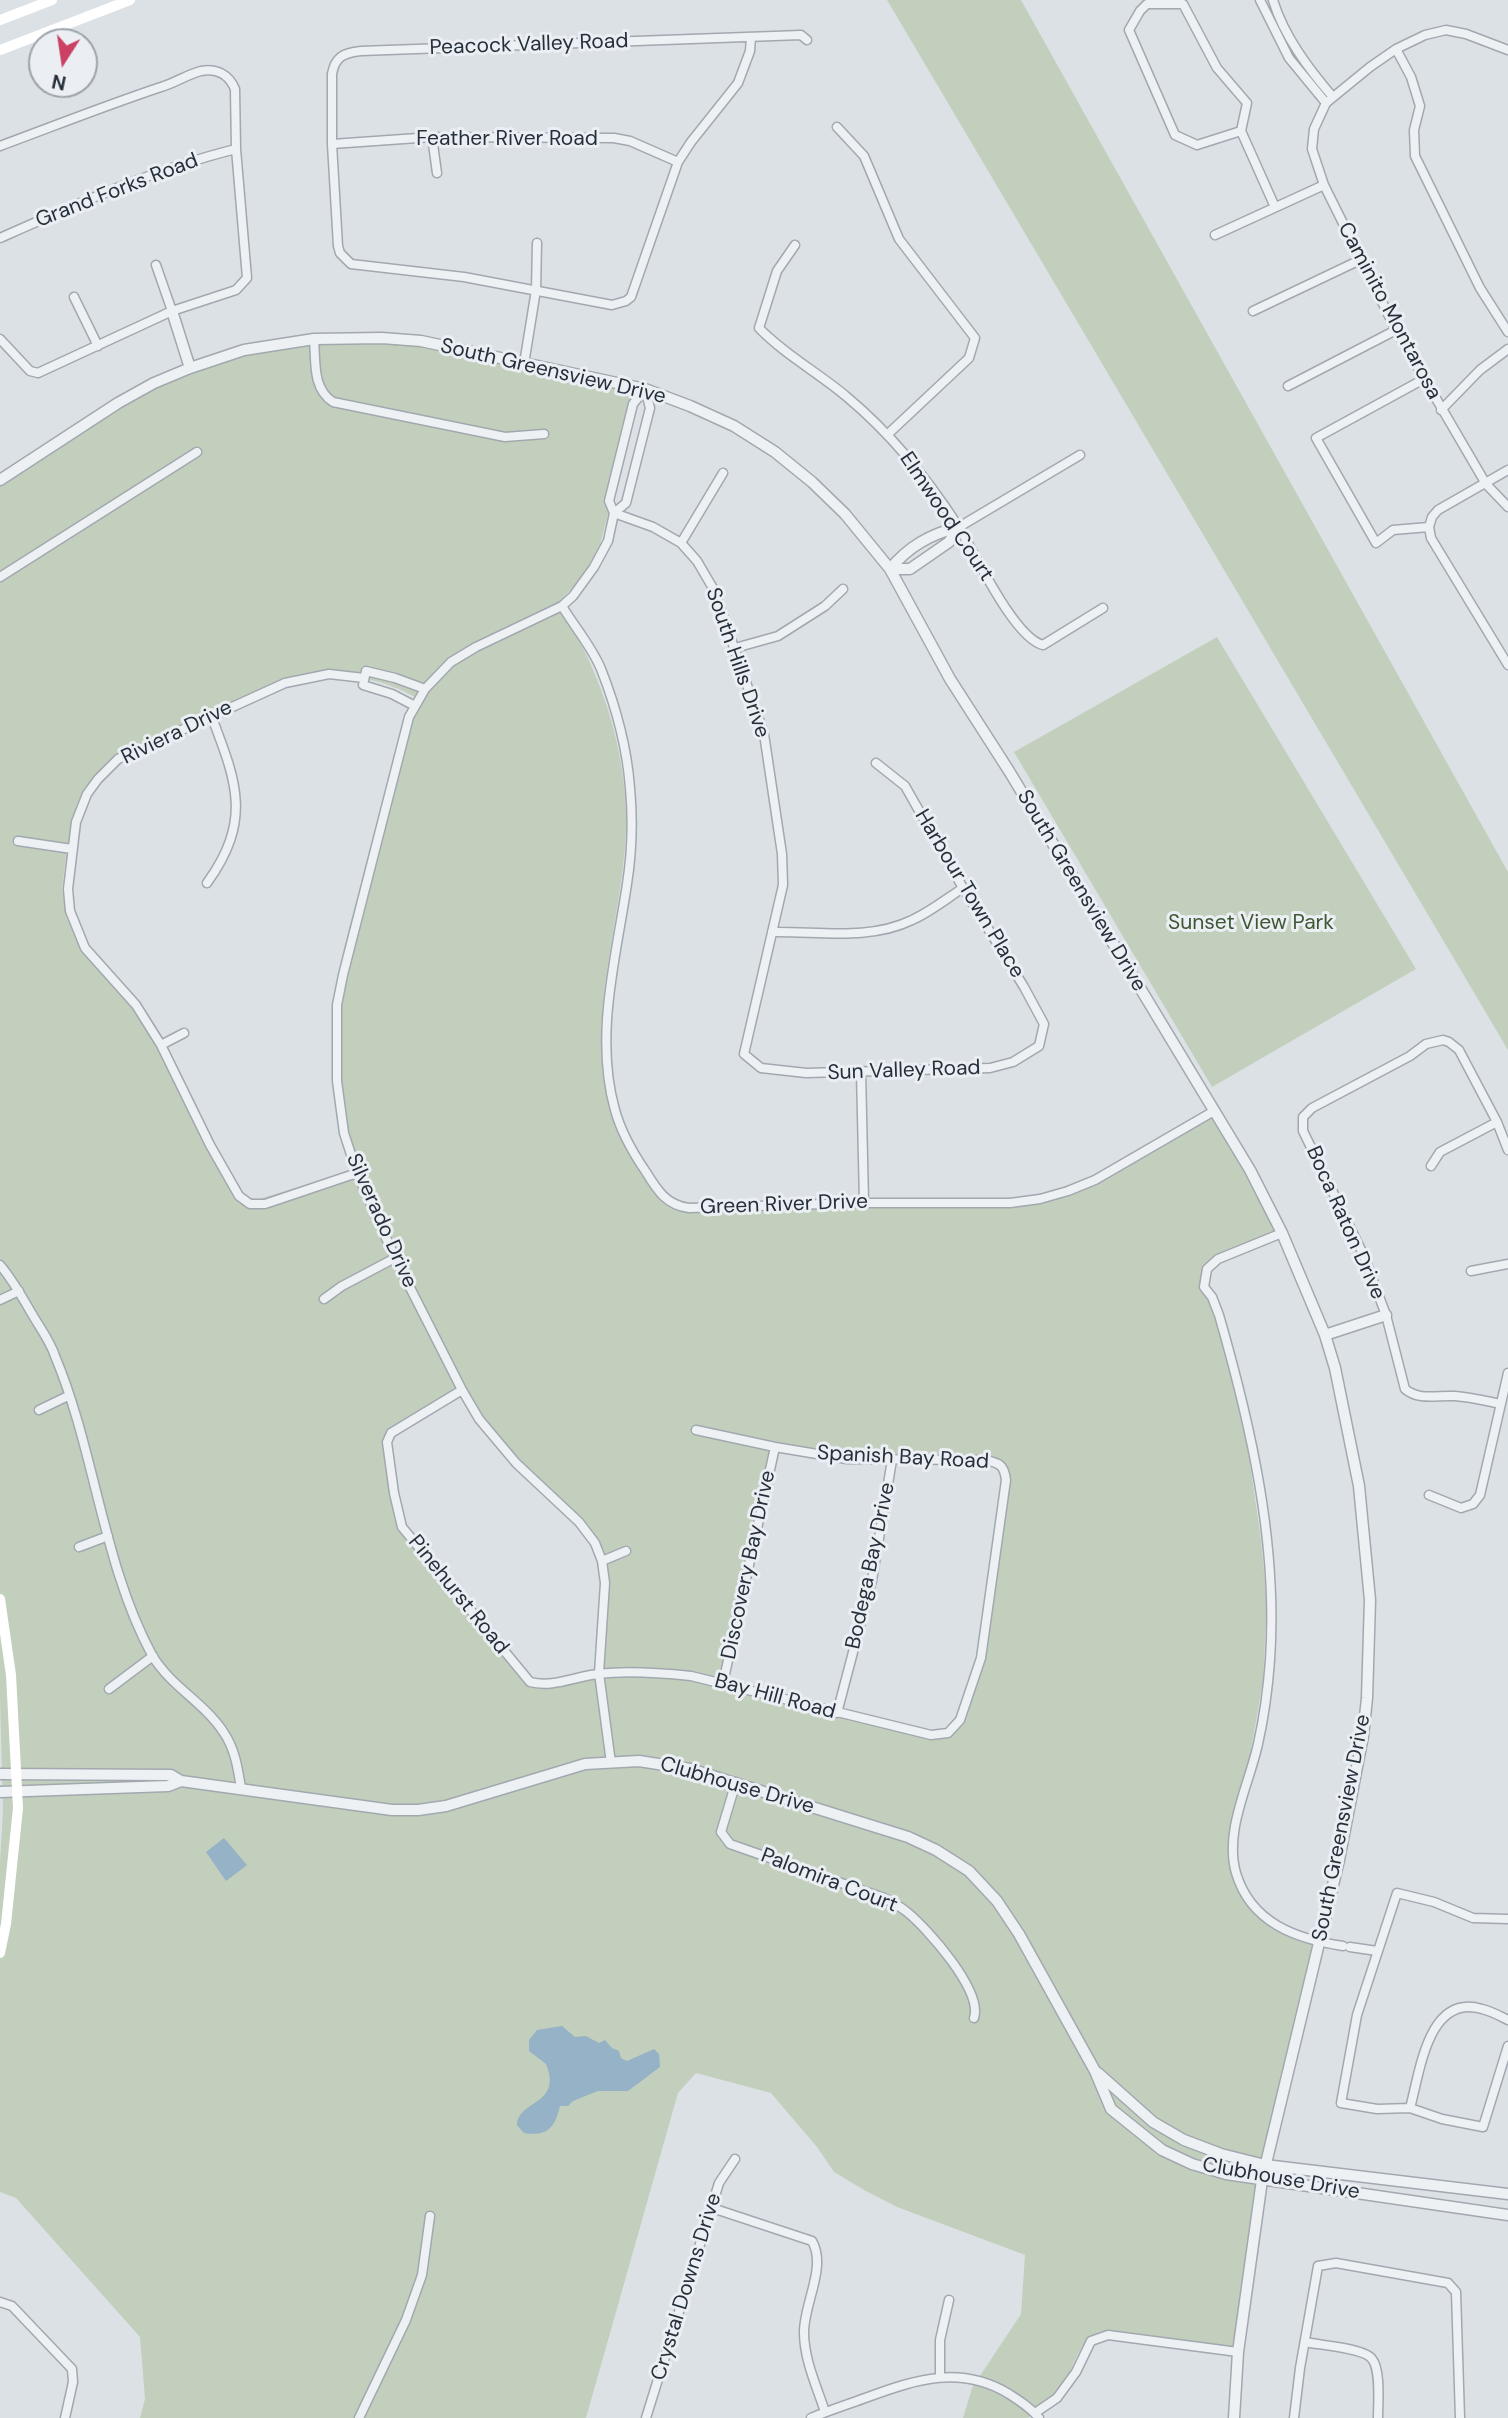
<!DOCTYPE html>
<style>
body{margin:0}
#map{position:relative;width:1508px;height:2418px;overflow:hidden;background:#dce1e6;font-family:"DM Sans",sans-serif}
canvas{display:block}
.north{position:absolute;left:28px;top:28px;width:70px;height:70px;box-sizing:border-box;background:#ebeff4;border:2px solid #9ca3aa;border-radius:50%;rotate:192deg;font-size:19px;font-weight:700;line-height:28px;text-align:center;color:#26303b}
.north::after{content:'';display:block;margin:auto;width:24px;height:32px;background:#cb4163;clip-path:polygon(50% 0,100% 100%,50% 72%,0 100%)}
</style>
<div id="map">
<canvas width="1508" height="2418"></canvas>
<div class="north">N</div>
</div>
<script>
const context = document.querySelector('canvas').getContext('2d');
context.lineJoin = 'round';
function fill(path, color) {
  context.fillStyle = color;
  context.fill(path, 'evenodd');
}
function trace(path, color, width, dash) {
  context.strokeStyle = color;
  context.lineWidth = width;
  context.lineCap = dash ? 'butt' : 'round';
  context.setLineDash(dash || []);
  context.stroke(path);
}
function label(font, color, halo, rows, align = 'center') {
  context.font = font + ' "DM Sans",sans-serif';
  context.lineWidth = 6;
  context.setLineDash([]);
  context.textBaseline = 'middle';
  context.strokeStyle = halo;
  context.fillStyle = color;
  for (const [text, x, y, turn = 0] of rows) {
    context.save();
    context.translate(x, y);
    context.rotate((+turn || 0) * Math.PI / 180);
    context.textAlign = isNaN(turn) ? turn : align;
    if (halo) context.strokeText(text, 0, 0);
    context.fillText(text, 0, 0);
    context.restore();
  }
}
fill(new Path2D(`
 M887 0H1021L1508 872V1050Z
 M406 340 640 388 600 545 583 576 558 603C597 666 622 733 626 808 630 906 577 1028 615 1119 619 1129 625 1138 630 1147 636 1157 641 1171 648 1180 656 1189 668 1196 677 1204L980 1201 1024 1197 1053 1191 1105 1170 1210 1110 1254 1187 1276 1230 1214 1260 1204 1273 1245 1428 1261 1540 1267 1603 1263 1680 1250 1756 1229 1832 1230 1863 1240 1892 1285 1931 1316 1936 1269 2137 1240 2352 1102 2333C1076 2339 1075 2369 1061 2388 1052 2399 1040 2410 1028 2418H963L972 2388 1021 2314 1025 2255 897 2207 864 2190 834 2172 817 2147 771 2093 696 2073 678 2093 586 2418H140L145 2399 140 2337 16 2198 0 2192V1862L3 1810 0 1699V480L153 384 277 344ZM326 674C361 677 384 680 415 697L402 725 344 948 335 993 332 1024 334 1083 354 1170 259 1199 248 1198 236 1190 135 1007 83 948 74 934 67 919 62 888 67 850 76 822V806L86 786 110 759 125 749 265 692ZM462 1390 513 1460 594 1541 605 1586 598 1674 540 1681 532 1679 400 1525 389 1436ZM773 1444 849 1454 982 1455C993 1458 1000 1468 1002 1479 997 1533 985 1693 946 1729L929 1731 721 1680Z
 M1217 637 1416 969 1212 1087 1014 752Z`), '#c3cfbd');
fill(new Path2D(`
 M224 1838 247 1865 226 1881 206 1852Z
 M562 2026 575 2037 586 2036 599 2043 605 2040 612 2048 619 2051 621 2058 627 2061 654 2049 659 2054 660 2067 628 2091H598L573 2101 568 2106H560C555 2127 548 2137 524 2133L517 2125C518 2100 563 2105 546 2064L529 2051V2040L537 2030Z`), '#96b2c6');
const minor = new Path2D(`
 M1260 0 1289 58 1326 103
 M1273 0C1284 36 1308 68 1332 96
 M1147 4H1183L1217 68 1247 103 1241 131 1197 145 1175 135 1129 30 1140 11Z
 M751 37 750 51 738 83 691 142 678 162 631 297 626 301 612 305 464 277 351 264 340 253 338 246 332 144V74C335 57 343 53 361 51L801 35 807 40
 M1396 49 1411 77 1420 106 1414 130 1415 156 1480 288 1508 332
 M1508 50 1466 34 1446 30 1425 35 1396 49 1370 67 1326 103 1314 129 1312 149 1324 185 1396 330 1486 484 1508 507
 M837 127 864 156 899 239 975 338 969 358 888 434
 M1241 131 1275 207
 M432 137 437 173
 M332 144 432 137 614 138 630 141 678 162
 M0 146C54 126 107 105 161 87 175 83 188 74 201 71 217 68 229 75 235 89L236 149 247 278 236 290 172 311 38 373 30 371 0 339
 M1215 235 1324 185
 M0 238C77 204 155 169 236 149
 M795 245 777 271 759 328C785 355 819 373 847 397 890 433 927 478 958 526 975 553 1014 638 1043 645L1103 608
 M156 265 172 311
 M74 297 98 346
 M1253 311 1360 260
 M314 339C316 362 312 388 333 402L505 437 544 434
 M524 364 536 290 537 243
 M1424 379 1316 438 1376 543 1393 530 1429 527
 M1288 386 1396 330
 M1441 410 1480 370 1508 349
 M614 513 653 527 681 543 697 561 714 590 764 734 782 854 783 885 744 1054 761 1068 806 1073 990 1068 1013 1062 1039 1046 1044 1024 1024 987 963 888 905 786 876 763
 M959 527 1080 455
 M1429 527 1431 538 1508 665
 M1429 527 1432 517 1438 510 1508 470
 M681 543 723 473
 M0 577 197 452
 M562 606C574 626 592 647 601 669 616 707 627 748 630 788 633 820 632 852 627 884 616 958 594 1036 615 1110 621 1132 633 1153 646 1172 657 1190 666 1205 689 1208L859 1203H1010L1040 1199 1068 1191 1095 1180 1214 1111
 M735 648 778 636 825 606 843 589
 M415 706 392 694 363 685 366 671 395 678 425 689
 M18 841 72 849
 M207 883C253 819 236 781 211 715
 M772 932C818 931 869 941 912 920 930 912 946 899 963 888
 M161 1045 184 1033
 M861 1072 864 1202
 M1431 1166 1440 1152 1497 1122
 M357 1173 265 1204H250L239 1196 210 1145 161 1045 136 1005 85 948 70 911 68 889 76 822 87 794 98 779 118 759 285 683 329 674 364 678
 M1282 1233 1218 1259 1207 1269 1204 1287 1212 1297 1219 1315C1251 1426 1278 1544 1270 1660 1268 1688 1264 1717 1258 1744 1249 1785 1224 1831 1236 1873 1251 1923 1296 1939 1343 1946
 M0 1265C13 1280 22 1297 32 1314 40 1328 50 1341 55 1356 95 1451 103 1565 152 1655 170 1686 205 1703 224 1733 235 1749 238 1769 241 1788
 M1471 1271 1508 1264
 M324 1299 342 1286 395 1258
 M0 1300 19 1291
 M462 1390 391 1433 387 1442 394 1493 402 1527 530 1682C554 1688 575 1676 599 1674 628 1670 662 1673 691 1676L931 1735 948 1733 960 1720 981 1658 1006 1480C1004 1465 1000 1463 985 1460L847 1459 775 1447 696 1430
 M1501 1404C1486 1401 1470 1397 1455 1396 1437 1395 1419 1401 1405 1389L1386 1315 1363 1254 1303 1131V1117L1312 1108 1410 1056 1426 1044 1443 1040 1449 1042 1459 1050 1497 1122 1508 1150
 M39 1410 68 1396
 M1429 1495 1461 1508 1473 1504 1480 1495 1508 1373
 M79 1547 108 1536
 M602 1561 626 1551
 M723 1683 775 1447
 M109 1689 153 1656
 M837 1713 872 1580 892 1460
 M611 1763 599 1673 605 1583 602 1561 595 1543 579 1522 516 1463 479 1419 462 1390 395 1258 357 1173 344 1133 337 1081V1005L343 975 409 717 425 689 451 662 476 647 562 606 573 596 594 567 608 541 614 513 609 501 633 404 645 389 650 408 626 503 614 513
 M736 1782 721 1832 730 1844 884 1898C891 1902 900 1906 907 1912 928 1929 983 1991 974 2018
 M1508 1919 1473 1918 1434 1902 1397 1893 1357 2015 1341 2103 1377 2109 1410 2108 1442 2119 1483 2127 1508 2046
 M1350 1947 1377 1951
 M1410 2108C1420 2072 1428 1993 1482 2009 1491 2011 1500 2016 1508 2020
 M712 2208 812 2241C827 2267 804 2303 804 2332 804 2360 817 2387 825 2412
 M0 2302 12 2306 72 2369 73 2382 65 2418
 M1305 2342C1319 2345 1365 2348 1372 2359 1381 2370 1378 2403 1378 2418
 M940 2377V2340L949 2300
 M1035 2413 1057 2398 1076 2372 1091 2341 1108 2335 1238 2352
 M359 2418 406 2320 422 2275 430 2216
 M646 2418 719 2183 735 2159
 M811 2418C830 2410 849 2404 868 2397 917 2379 961 2365 1009 2394 1020 2401 1031 2408 1039 2418
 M1294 2418 1300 2368 1318 2266 1336 2263 1448 2283 1456 2292 1460 2418`);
const tertiary = new Path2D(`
 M172 311 190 368
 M0 480 118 403 154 383 190 368 244 350 314 339 382 338 421 341 645 389 690 406 734 426 775 452 812 482 845 514 890 569 950 679 1009 771 1250 1170 1282 1233 1325 1335 1335 1368 1359 1486 1370 1600 1367 1698 1363 1736 1339 1860 1262 2180 1238 2352 1234 2418
 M959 527 949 542 910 569H890C909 546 931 534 959 527Z
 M1325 1335 1386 1315
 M0 1774 171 1775 181 1781 392 1810H418L446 1806 585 1764 639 1761 690 1769 908 1837 936 1850 969 1871 997 1901 1019 1934 1095 2071 1111 2109 1162 2150 1192 2164 1226 2174 1508 2215
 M0 1792 168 1786 181 1781
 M1098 2073 1153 2122 1184 2140 1221 2154 1265 2165 1508 2194`);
trace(minor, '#a2a8af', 11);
trace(tertiary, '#a2a8af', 13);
trace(minor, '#eef1f4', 8);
trace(tertiary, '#eef1f4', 10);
trace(new Path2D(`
 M0 20 52 0
 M0 50 130 0
 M0 1599 11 1675 18 1808 6 1924 0 1953`), '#fff', 10);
label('21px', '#26303b', '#ebeff4', [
 ["Peacock Valley Road",529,45,-2],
 ["Feather River Road",507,139],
 ["Grand Forks Road",117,191,-21],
 ["Caminito Montarosa",1389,311,62],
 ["South Greensview Drive",553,372,13],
 ["Elmwood Court",946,517,56],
 ["South Hills Drive",737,663,71],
 ["Riviera Drive",177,733,-26],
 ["South Greensview Drive",1081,891,59],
 ["Harbour Town Place",969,894,59],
 ["Sun Valley Road",904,1071,-2],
 ["Green River Drive",784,1205,-2],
 ["Silverado Drive",381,1221,66],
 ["Boca Raton Drive",1345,1223,66],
 ["Spanish Bay Road",903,1458,3],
 ["Discovery Bay Drive",749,1565,-78],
 ["Bodega Bay Drive",871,1566,-78],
 ["Pinehurst Road",458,1595,51],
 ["Bay Hill Road",775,1697,15],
 ["Clubhouse Drive",737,1786,16],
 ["South Greensview Drive",1342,1828,-79],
 ["Palomira Court",829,1881,21],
 ["Clubhouse Drive",1281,2179,10],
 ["Crystal Downs Drive",687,2287,-73]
]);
label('21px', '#3e5733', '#ebeff4', [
 ["Sunset View Park",1251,923]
]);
</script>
